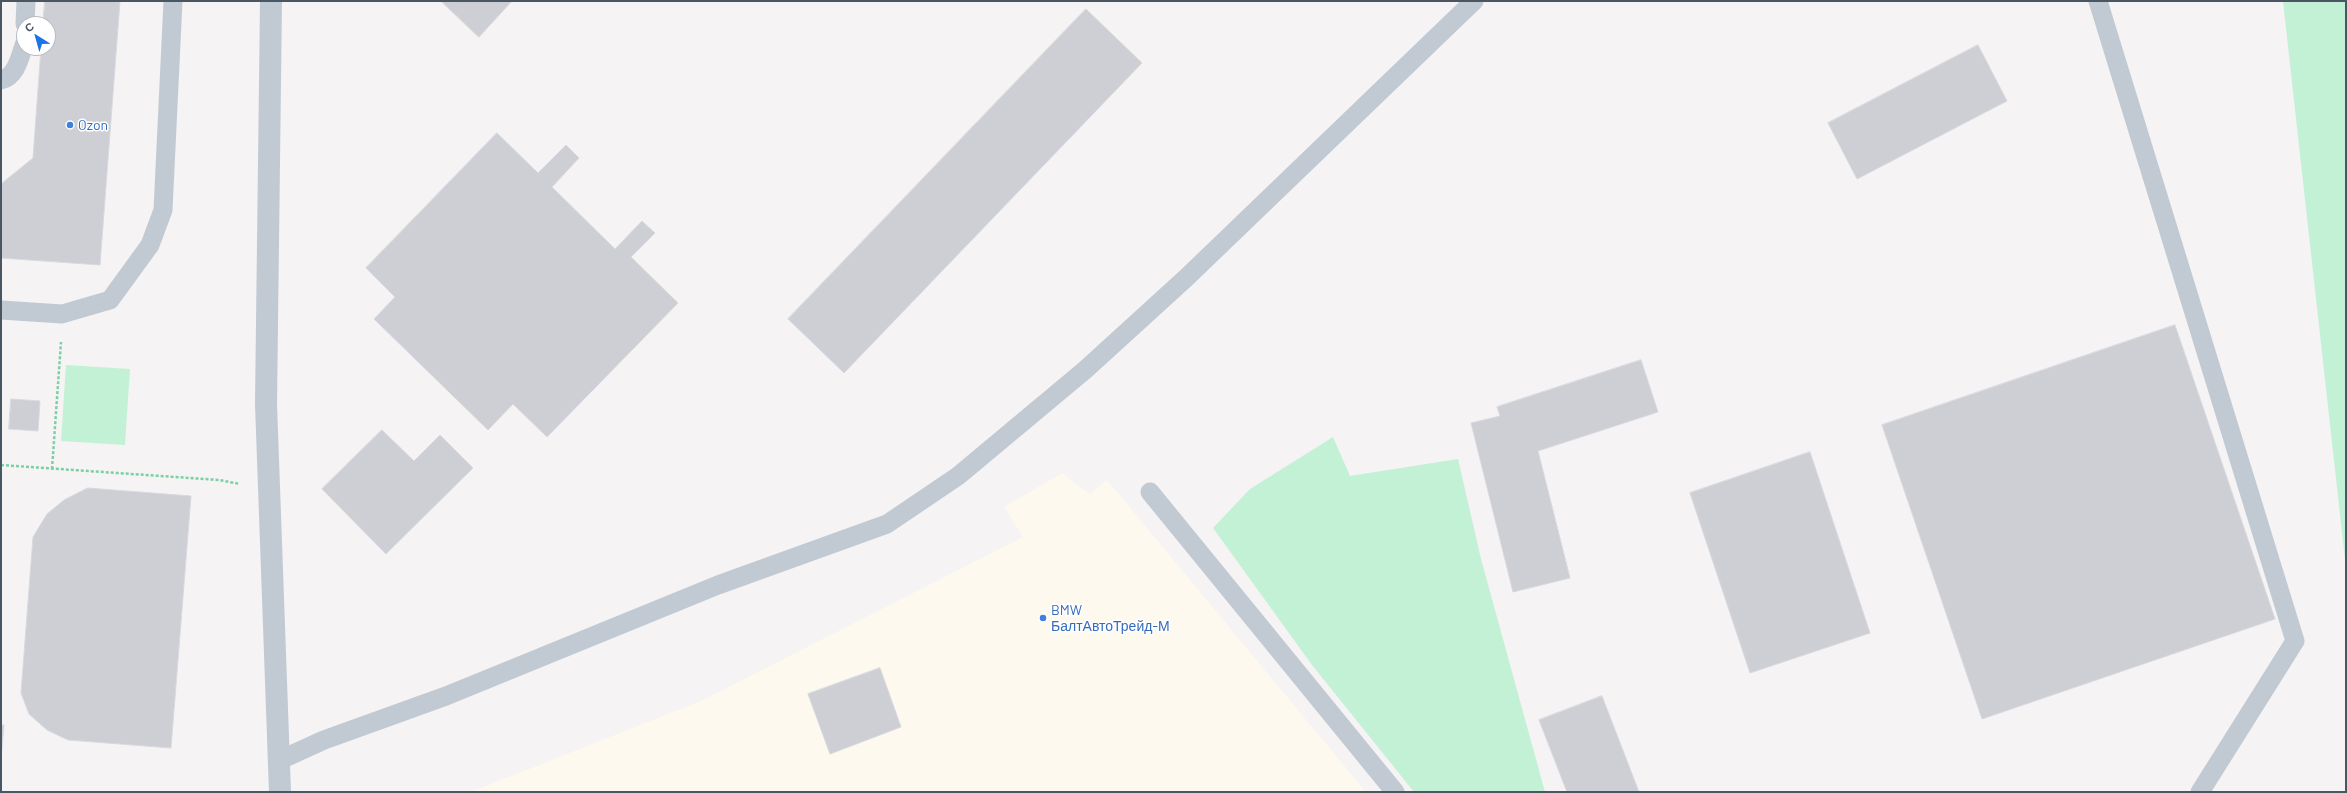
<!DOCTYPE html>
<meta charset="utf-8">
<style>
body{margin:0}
#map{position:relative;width:2347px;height:793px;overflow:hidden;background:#f5f3f3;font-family:Barlow,sans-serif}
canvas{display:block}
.frame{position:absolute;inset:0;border:2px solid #4a5661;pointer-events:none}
.north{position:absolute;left:16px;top:16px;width:40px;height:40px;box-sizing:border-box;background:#fff;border:1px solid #b7bbc0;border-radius:50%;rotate:323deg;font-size:11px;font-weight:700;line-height:16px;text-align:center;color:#4a5661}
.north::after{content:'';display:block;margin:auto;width:14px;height:18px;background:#1a73e8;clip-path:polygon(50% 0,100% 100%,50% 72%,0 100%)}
</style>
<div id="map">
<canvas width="2347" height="793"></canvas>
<div class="frame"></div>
<div class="north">С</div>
</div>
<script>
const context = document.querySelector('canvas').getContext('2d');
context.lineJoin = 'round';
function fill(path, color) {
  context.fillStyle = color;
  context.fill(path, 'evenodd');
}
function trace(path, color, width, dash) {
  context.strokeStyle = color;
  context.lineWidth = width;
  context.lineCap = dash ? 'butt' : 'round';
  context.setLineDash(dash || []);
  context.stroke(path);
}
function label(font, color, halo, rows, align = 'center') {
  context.font = font + ' Barlow,sans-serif';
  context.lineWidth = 3;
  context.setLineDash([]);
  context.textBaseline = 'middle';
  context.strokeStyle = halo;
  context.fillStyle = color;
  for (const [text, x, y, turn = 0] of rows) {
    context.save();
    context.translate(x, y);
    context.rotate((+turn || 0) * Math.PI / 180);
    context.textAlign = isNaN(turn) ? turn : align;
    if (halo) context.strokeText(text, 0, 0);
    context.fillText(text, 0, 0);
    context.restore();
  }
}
fill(new Path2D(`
 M1062 473 1090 494 1107 480 1366 792H471L703 700 1023 537 1004 507Z`), '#fdf9ef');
fill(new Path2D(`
 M2283 1H2346V569Z
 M66 365 130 369 125 445 61 441Z
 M1333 437 1350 476 1458 459 1481 559 1545 792H1414L1312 665 1213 528 1250 489Z`), '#c3f1d5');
const building = new Path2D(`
 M45 1H120L100 265 1 258V184L33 158 41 48H48V24H43Z
 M441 1H512L479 37Z
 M1086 9 1142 63 844 373 788 319Z
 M1978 45 2007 101 1857 179 1828 123Z
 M497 133 538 173 566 145 579 158 552 187 615 249 642 221 655 233 631 257 678 303 547 437 513 404 488 430 374 319 395 297 366 268Z
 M2175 325 2275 619 1982 719 1882 425Z
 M1641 360 1658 412 1538 451 1570 578 1513 592 1471 423 1500 416 1497 407Z
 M11 399 40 401 38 431 9 429Z
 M382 430 414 461 440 435 473 468 386 554 322 489Z
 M1810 452 1870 633 1750 673 1690 493Z
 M88 488 191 496 171 748 68 740 47 730 29 714 21 693 33 537 47 514 64 500Z
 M880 668 901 727 830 754 808 694Z
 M1602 696 1639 792H1567L1539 720Z
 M1 725H4L1 759Z`);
fill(building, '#cdcfd5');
trace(building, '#d7d9de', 1);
trace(new Path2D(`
 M1 465 219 480 240 484
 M52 469 61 342`), '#7ad0a6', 2.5, [3, 2]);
trace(new Path2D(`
 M2098 1 2295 641 2200 792
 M25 24 26 1
 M1 80C16 77 20 57 24 45
 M1 310 62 314 110 300 150 245 163 210 173 1
 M1150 492 1395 792
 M280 760 324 740 446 696 718 585 887 524 958 476 1085 370 1186 278 1474 1`), '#c1cad2', 19);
trace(new Path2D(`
 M271 1 266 404 280 792`), '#c1cad2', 22);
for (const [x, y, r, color] of [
 [70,125,4,"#3f7fe0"],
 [1043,618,4,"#3f7fe0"]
]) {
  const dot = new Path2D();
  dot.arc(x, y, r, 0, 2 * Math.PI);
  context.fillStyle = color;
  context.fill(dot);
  trace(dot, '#fff', 1.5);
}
label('14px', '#366cbe', '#fff', [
 ["Ozon",78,125],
 ["BMW",1051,610],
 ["БалтАвтоТрейд-М",1051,626]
], 'left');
</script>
